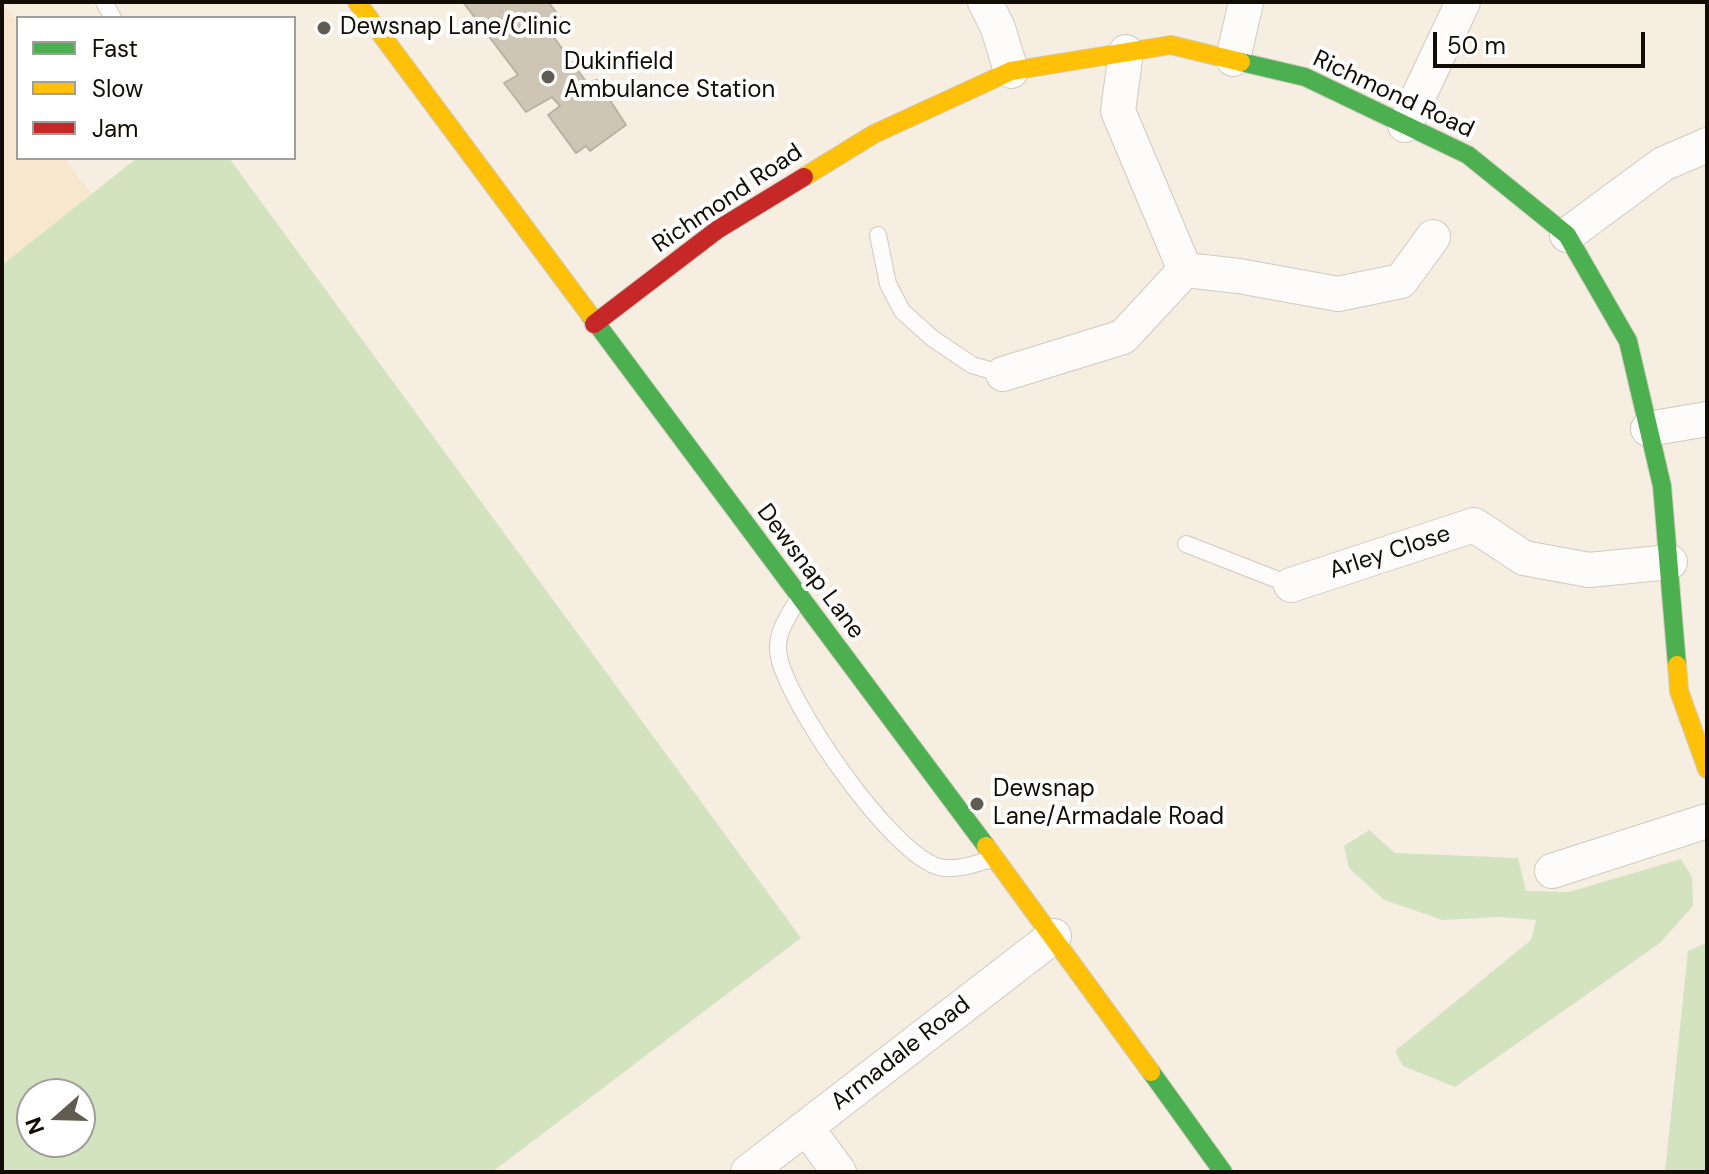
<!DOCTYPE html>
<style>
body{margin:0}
#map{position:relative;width:1709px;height:1174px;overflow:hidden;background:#f5eee1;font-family:"DM Sans",sans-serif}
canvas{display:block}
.frame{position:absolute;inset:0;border:4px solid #120d04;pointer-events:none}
.legend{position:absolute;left:16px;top:16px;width:280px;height:144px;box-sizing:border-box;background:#fff;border:2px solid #a09e9b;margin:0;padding:10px 14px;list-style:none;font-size:24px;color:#120d04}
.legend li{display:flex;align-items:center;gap:16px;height:40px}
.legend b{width:40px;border:2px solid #a09e9b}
.north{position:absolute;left:16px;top:1078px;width:80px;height:80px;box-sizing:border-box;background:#fff;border:2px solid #a09e9b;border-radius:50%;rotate:250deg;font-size:22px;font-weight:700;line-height:32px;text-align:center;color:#120d04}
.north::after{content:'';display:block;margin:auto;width:28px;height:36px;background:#615c51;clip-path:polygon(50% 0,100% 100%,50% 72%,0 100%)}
.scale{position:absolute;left:1433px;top:32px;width:212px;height:36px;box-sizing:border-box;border:4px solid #120d04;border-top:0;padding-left:10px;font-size:24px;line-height:28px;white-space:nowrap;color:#120d04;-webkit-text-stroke:6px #fff;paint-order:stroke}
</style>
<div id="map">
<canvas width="1709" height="1174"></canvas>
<div class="frame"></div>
<ul class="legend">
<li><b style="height:10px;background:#4caf50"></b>Fast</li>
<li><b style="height:10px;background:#ffc107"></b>Slow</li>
<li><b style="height:10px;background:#c62828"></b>Jam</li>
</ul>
<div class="north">N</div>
<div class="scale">50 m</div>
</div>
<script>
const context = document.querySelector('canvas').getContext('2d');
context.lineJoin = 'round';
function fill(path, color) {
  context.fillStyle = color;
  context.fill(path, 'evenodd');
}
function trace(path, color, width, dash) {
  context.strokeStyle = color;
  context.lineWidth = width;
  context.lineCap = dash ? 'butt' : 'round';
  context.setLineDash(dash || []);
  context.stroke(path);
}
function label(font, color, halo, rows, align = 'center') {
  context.font = font + ' "DM Sans",sans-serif';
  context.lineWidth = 8;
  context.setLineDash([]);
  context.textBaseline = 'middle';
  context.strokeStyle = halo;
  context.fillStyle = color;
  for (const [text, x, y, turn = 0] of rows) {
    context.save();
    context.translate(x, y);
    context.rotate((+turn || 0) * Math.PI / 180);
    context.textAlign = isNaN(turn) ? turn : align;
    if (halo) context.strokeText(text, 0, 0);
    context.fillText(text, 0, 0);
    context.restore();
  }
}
fill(new Path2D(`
 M2 3 18 23V158H64L92 194 2 265Z`), '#f6e7ce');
fill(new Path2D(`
 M137 158H229L801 938 492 1172H2V265ZM80 1094V1142H32V1094Z
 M1369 830 1395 853 1518 858 1526 891 1569 892 1681 859 1692 877 1693 906 1660 943 1455 1087 1403 1066 1395 1051 1531 940 1536 920 1500 917 1443 920 1384 900 1349 868 1344 846Z
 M1706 943 1707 1172H1665L1688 951Z`), '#d3e3bf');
const building = new Path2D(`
 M463 2H548L564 22 550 32 587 83 597 80 626 125 590 151 586 146 576 153 548 115 560 106 552 97 526 112 504 83 518 75Z`);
fill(building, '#cec5b4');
trace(building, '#b7b1a6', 2);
const lane = new Path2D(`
 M104 2 113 18
 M878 235 888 284 902 311 932 338 972 365 1003 374
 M1186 544 1291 585
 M797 601C787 619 774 635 779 657 789 705 891 854 939 867 957 871 974 864 992 859`);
const street = new Path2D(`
 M985 2 998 28 1011 71
 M1126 52 1118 111 1185 270 1239 276 1338 294 1401 281 1433 237
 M1233 59 1246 2
 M1405 125 1463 2
 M1567 235 1663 164 1707 145
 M1003 374 1123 337 1185 270
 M1648 429 1707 419
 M1291 585 1474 525 1524 558 1589 570 1670 562
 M1552 871 1707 821
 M806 1127 839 1172
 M748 1172 1054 936`);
const fast = new Path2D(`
 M1241 62 1305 77 1468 155 1567 235 1628 341 1662 486 1677 665
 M590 315 986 846
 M1151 1072 1223 1172`);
const slow = new Path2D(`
 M357 2 590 315
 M804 177 874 134 1011 71 1171 45 1241 62
 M1677 665 1679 691 1707 769
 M986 846 1151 1072`);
const jam = new Path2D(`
 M594 324 717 230 804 177`);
trace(lane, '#d0cabf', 18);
trace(street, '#d0cabf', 36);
trace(fast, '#d0cabf', 20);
trace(slow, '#d0cabf', 20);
trace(jam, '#d0cabf', 20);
trace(lane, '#fefcfa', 16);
trace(street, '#fefcfa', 34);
trace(fast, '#4caf50', 18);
trace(slow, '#ffc107', 18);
trace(jam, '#c62828', 18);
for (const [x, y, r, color] of [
 [324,28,8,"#615c51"],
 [548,77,8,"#615c51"],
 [977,804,8,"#615c51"]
]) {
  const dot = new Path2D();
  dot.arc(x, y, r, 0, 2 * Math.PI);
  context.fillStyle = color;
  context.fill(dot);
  trace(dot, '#fff', 3);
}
label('24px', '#120d04', '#fff', [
 ["Dewsnap Lane/Clinic",340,28],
 ["Dukinfield",564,63],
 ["Ambulance Station",564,91],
 ["Dewsnap",993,790],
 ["Lane/Armadale Road",993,818]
], 'left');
label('24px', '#120d04', '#fff', [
 ["Richmond Road",1393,95,25],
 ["Richmond Road",728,199,-34],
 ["Arley Close",1390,553,-18],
 ["Dewsnap Lane",810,572,53],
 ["Armadale Road",901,1054,-38]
]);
</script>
